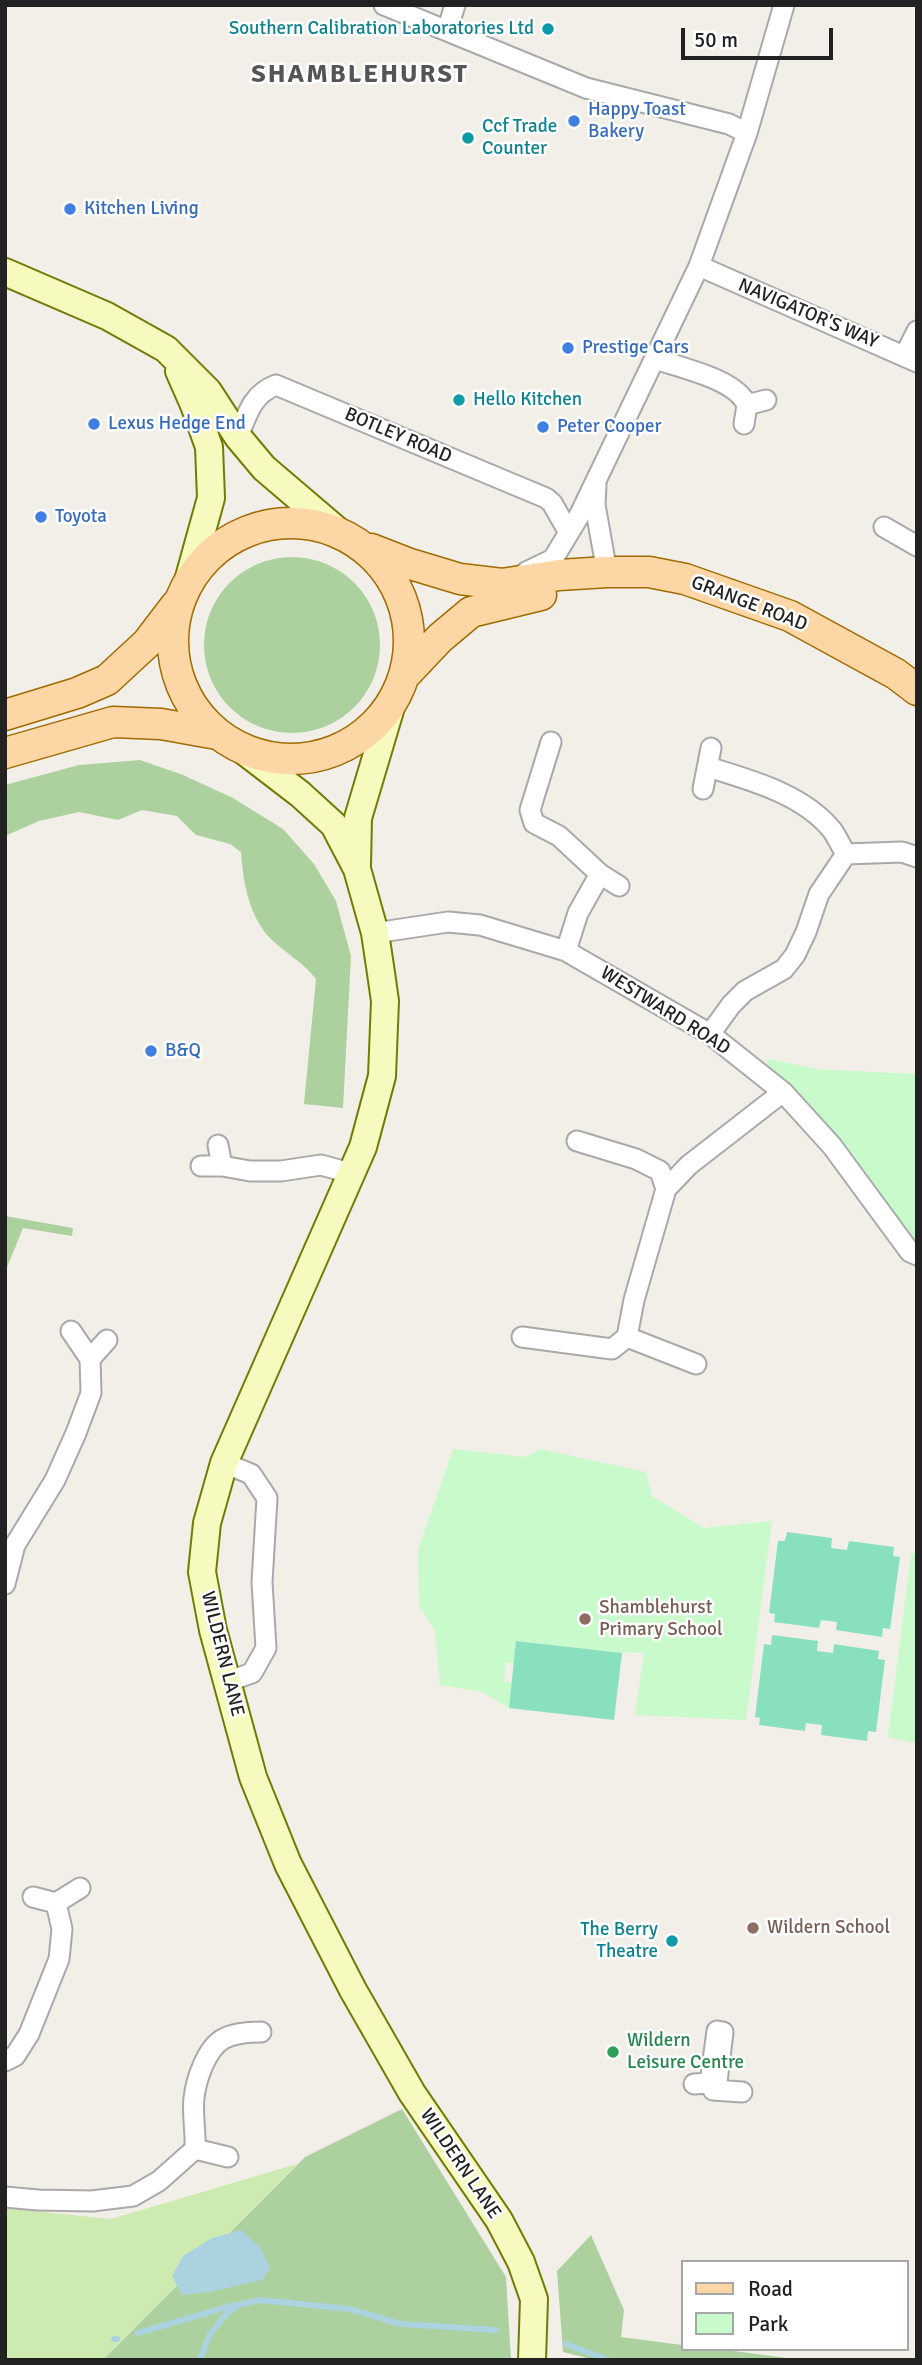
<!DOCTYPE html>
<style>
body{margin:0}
#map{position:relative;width:922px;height:2365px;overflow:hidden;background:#f2efe9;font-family:Signika,sans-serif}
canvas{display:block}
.frame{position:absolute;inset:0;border:7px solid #222;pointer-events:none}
.legend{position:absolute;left:681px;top:2260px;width:228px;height:91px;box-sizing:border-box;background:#fff;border:2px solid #a7a7a7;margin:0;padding:9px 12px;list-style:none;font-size:21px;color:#222}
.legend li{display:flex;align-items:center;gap:14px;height:35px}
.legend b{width:35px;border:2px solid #a7a7a7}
.scale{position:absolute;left:681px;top:28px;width:152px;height:32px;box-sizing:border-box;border:4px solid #222;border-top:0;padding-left:9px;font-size:21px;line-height:24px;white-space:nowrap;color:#222;-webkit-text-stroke:5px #fff;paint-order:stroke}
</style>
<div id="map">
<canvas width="922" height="2365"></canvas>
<div class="frame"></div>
<ul class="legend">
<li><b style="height:9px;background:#fcd6a4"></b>Road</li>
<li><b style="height:19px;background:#c8facc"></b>Park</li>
</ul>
<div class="scale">50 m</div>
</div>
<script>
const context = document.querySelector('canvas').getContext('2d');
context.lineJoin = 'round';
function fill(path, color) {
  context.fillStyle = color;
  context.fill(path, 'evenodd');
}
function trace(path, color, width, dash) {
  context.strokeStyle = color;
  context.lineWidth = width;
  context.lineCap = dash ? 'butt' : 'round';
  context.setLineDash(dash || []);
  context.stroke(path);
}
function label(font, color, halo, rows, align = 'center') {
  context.font = font + ' Signika,sans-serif';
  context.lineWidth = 5;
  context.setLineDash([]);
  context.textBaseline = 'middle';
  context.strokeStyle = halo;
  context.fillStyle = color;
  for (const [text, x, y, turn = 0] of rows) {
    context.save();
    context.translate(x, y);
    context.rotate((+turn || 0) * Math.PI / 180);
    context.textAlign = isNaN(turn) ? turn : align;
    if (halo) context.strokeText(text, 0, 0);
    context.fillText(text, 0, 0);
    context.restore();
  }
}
fill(new Path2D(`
 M297 2164 103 2360H5V2208L111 2219Z`), '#cdebb0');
fill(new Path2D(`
 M204 645a88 88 0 1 1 176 0a88 88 0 1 1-176 0Z
 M140 760 183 775 233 798 283 829 314 864 336 901 351 956 343 1108 304 1104 316 979C303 962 285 953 271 939 249 917 243 882 241 852L230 844 196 835 177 816 142 810 118 820 79 812 39 821 5 836V785L79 765Z
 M5 1216 73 1228 72 1236 23 1228 5 1272Z
 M402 2109 506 2277 511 2360H103L305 2157Z
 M591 2235 624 2310 621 2337 682 2345V2349H719L802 2360H595L563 2352 557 2271Z`), '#add19e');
fill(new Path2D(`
 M770 1059 816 1069 917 1074V1246L818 1116 766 1064Z
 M453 1449 526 1457 540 1449 646 1472 652 1496 704 1528 772 1521 746 1720 635 1715 644 1652 622 1653 517 1641 514 1663H506L504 1681 512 1683 509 1708 482 1692 440 1685 435 1630 419 1607 418 1550Z
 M911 1553 917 1554V1743L888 1737Z`), '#c8facc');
fill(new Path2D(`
 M787 1532 832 1538 831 1548 847 1550 849 1541 894 1547 893 1556 900 1557 890 1629 883 1628 882 1637 836 1630 837 1622 821 1620 819 1628 774 1622 775 1614 769 1613 778 1541H785Z
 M772 1635 818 1641 817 1651 833 1653 834 1644 879 1651 878 1659 885 1660 876 1732 868 1731 867 1741 821 1735 822 1725 806 1723 805 1731 759 1725 760 1718 755 1717 764 1644 771 1645Z
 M516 1641 622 1653 614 1720 509 1708Z`), '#88e0be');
fill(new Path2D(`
 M241 2230 260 2247 270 2268 262 2280 209 2292 182 2295 172 2276 183 2256 212 2238Z`), '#aad3df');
trace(new Path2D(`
 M138 2333 234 2305
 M114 2339H117
 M566 2344 608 2360
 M200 2360 210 2334 227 2313 241 2304 260 2300 350 2309 401 2324 496 2330`), '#aad3df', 6);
const street = new Path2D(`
 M384 5 586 88 729 124 747 133
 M447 31 455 5
 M699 266 917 362
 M905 355 917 331
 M655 359C681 368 736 379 747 405L766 400
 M744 424 747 405
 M238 437C247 415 252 394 276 385L546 498 552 503 568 531
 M596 485 595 505 607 572
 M884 527 917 546
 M526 572 553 559 579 516 699 266 747 133 784 5
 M551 742 530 810 534 823 559 836 600 874 619 886
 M708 767C750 780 803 794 832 830 837 837 841 846 846 854L819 894 806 932 795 955 784 969 745 991 731 1005 710 1034
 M703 789 711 748
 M846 854 902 852 917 857
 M375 933 448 922 480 925 566 951 710 1034 783 1092 832 1146 910 1252 917 1255
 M566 951 578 913 600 874
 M577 1141 636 1159 660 1171 666 1189
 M218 1145 222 1166
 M201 1166H222L250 1171H281L321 1165 350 1173
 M522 1337 612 1349 627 1337 634 1300 666 1189 689 1165 783 1092
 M627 1337 696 1364
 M90 1359 107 1340
 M224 1463 251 1474 267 1498 262 1582 266 1648 252 1673 229 1681
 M5 1584 15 1545 55 1480 76 1433 91 1393 90 1359 71 1331
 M56 1903 80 1888
 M5 2061 15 2056 29 2034 59 1959 62 1929 56 1903 33 1897
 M694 2084 710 2083 717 2031 723 2032 716 2090
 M713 2090 742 2092
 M195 2149 228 2157
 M5 2197 38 2200 92 2201 133 2196 159 2181 195 2149C196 2132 192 2114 194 2098 196 2080 206 2049 223 2039 234 2033 248 2032 261 2032`);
const secondary = new Path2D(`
 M5 272 107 316 166 349 208 391 238 437 264 468 339 532
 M179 371 194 405 209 447 211 498 188 581
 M244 751 300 794 334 825 357 869 375 933 381 973 385 1001 382 1076 363 1147 224 1463 207 1523 202 1572 213 1630 253 1777 288 1864 353 1990 412 2093 499 2220 521 2262 534 2299 532 2360
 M357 865 358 818 391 707`);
const primary = new Path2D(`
 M173 641a118 118 0 1 1 236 0a118 118 0 1 1-236 0Z
 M371 549 407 563 460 579 502 584 559 575 607 572H649L685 579 790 616 896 674 917 690
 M406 674 440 638 471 612 541 595
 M5 715 77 693 107 680 147 643 176 605
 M5 753 113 722 161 724 217 734`);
trace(street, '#a9a9a9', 23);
trace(secondary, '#707d05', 30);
trace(primary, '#a06b00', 33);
trace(street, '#fff', 19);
trace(secondary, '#f7fabf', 26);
trace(primary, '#fcd6a4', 30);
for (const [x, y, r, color] of [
 [548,29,7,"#0f9aa8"],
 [574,121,7,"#3f7fe0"],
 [468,138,7,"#0f9aa8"],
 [70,209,7,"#3f7fe0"],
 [568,348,7,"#3f7fe0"],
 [459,400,7,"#0f9aa8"],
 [94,424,7,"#3f7fe0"],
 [543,427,7,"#3f7fe0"],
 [41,517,7,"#3f7fe0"],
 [151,1051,7,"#3f7fe0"],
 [585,1619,7,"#8d6e63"],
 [753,1928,7,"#8d6e63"],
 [672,1941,7,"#0f9aa8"],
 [613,2052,7,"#2e9e5b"]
]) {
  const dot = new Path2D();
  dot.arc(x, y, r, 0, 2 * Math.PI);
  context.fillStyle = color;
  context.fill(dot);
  trace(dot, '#fff', 2.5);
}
label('19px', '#0d838f', '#fff', [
 ["Southern Calibration Laboratories Ltd",534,29],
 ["Ccf Trade",482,127,"left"],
 ["Counter",482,149,"left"],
 ["Hello Kitchen",473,400,"left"],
 ["The Berry",658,1930],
 ["Theatre",658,1952]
], 'right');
label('19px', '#366cbe', '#fff', [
 ["Happy Toast",588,110],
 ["Bakery",588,132],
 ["Kitchen Living",84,209],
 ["Prestige Cars",582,348],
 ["Lexus Hedge End",108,424],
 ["Peter Cooper",557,427],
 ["Toyota",55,517],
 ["B&Q",165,1051]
], 'left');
label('19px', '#222', '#fff', [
 ["NAVIGATOR'S WAY",808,314,23],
 ["BOTLEY ROAD",398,436,23],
 ["GRANGE ROAD",749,604,21],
 ["WESTWARD ROAD",665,1011,32],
 ["WILDERN LANE",222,1654,76],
 ["WILDERN LANE",460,2164,56]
]);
label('19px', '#785e54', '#fff', [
 ["Shamblehurst",599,1608],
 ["Primary School",599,1630],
 ["Wildern School",767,1928]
], 'left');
label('19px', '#27864d', '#fff', [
 ["Wildern",627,2041],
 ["Leisure Centre",627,2063]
], 'left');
context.letterSpacing = '2px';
label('bold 26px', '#555', '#fff', [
 ["SHAMBLEHURST",360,75]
]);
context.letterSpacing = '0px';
</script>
